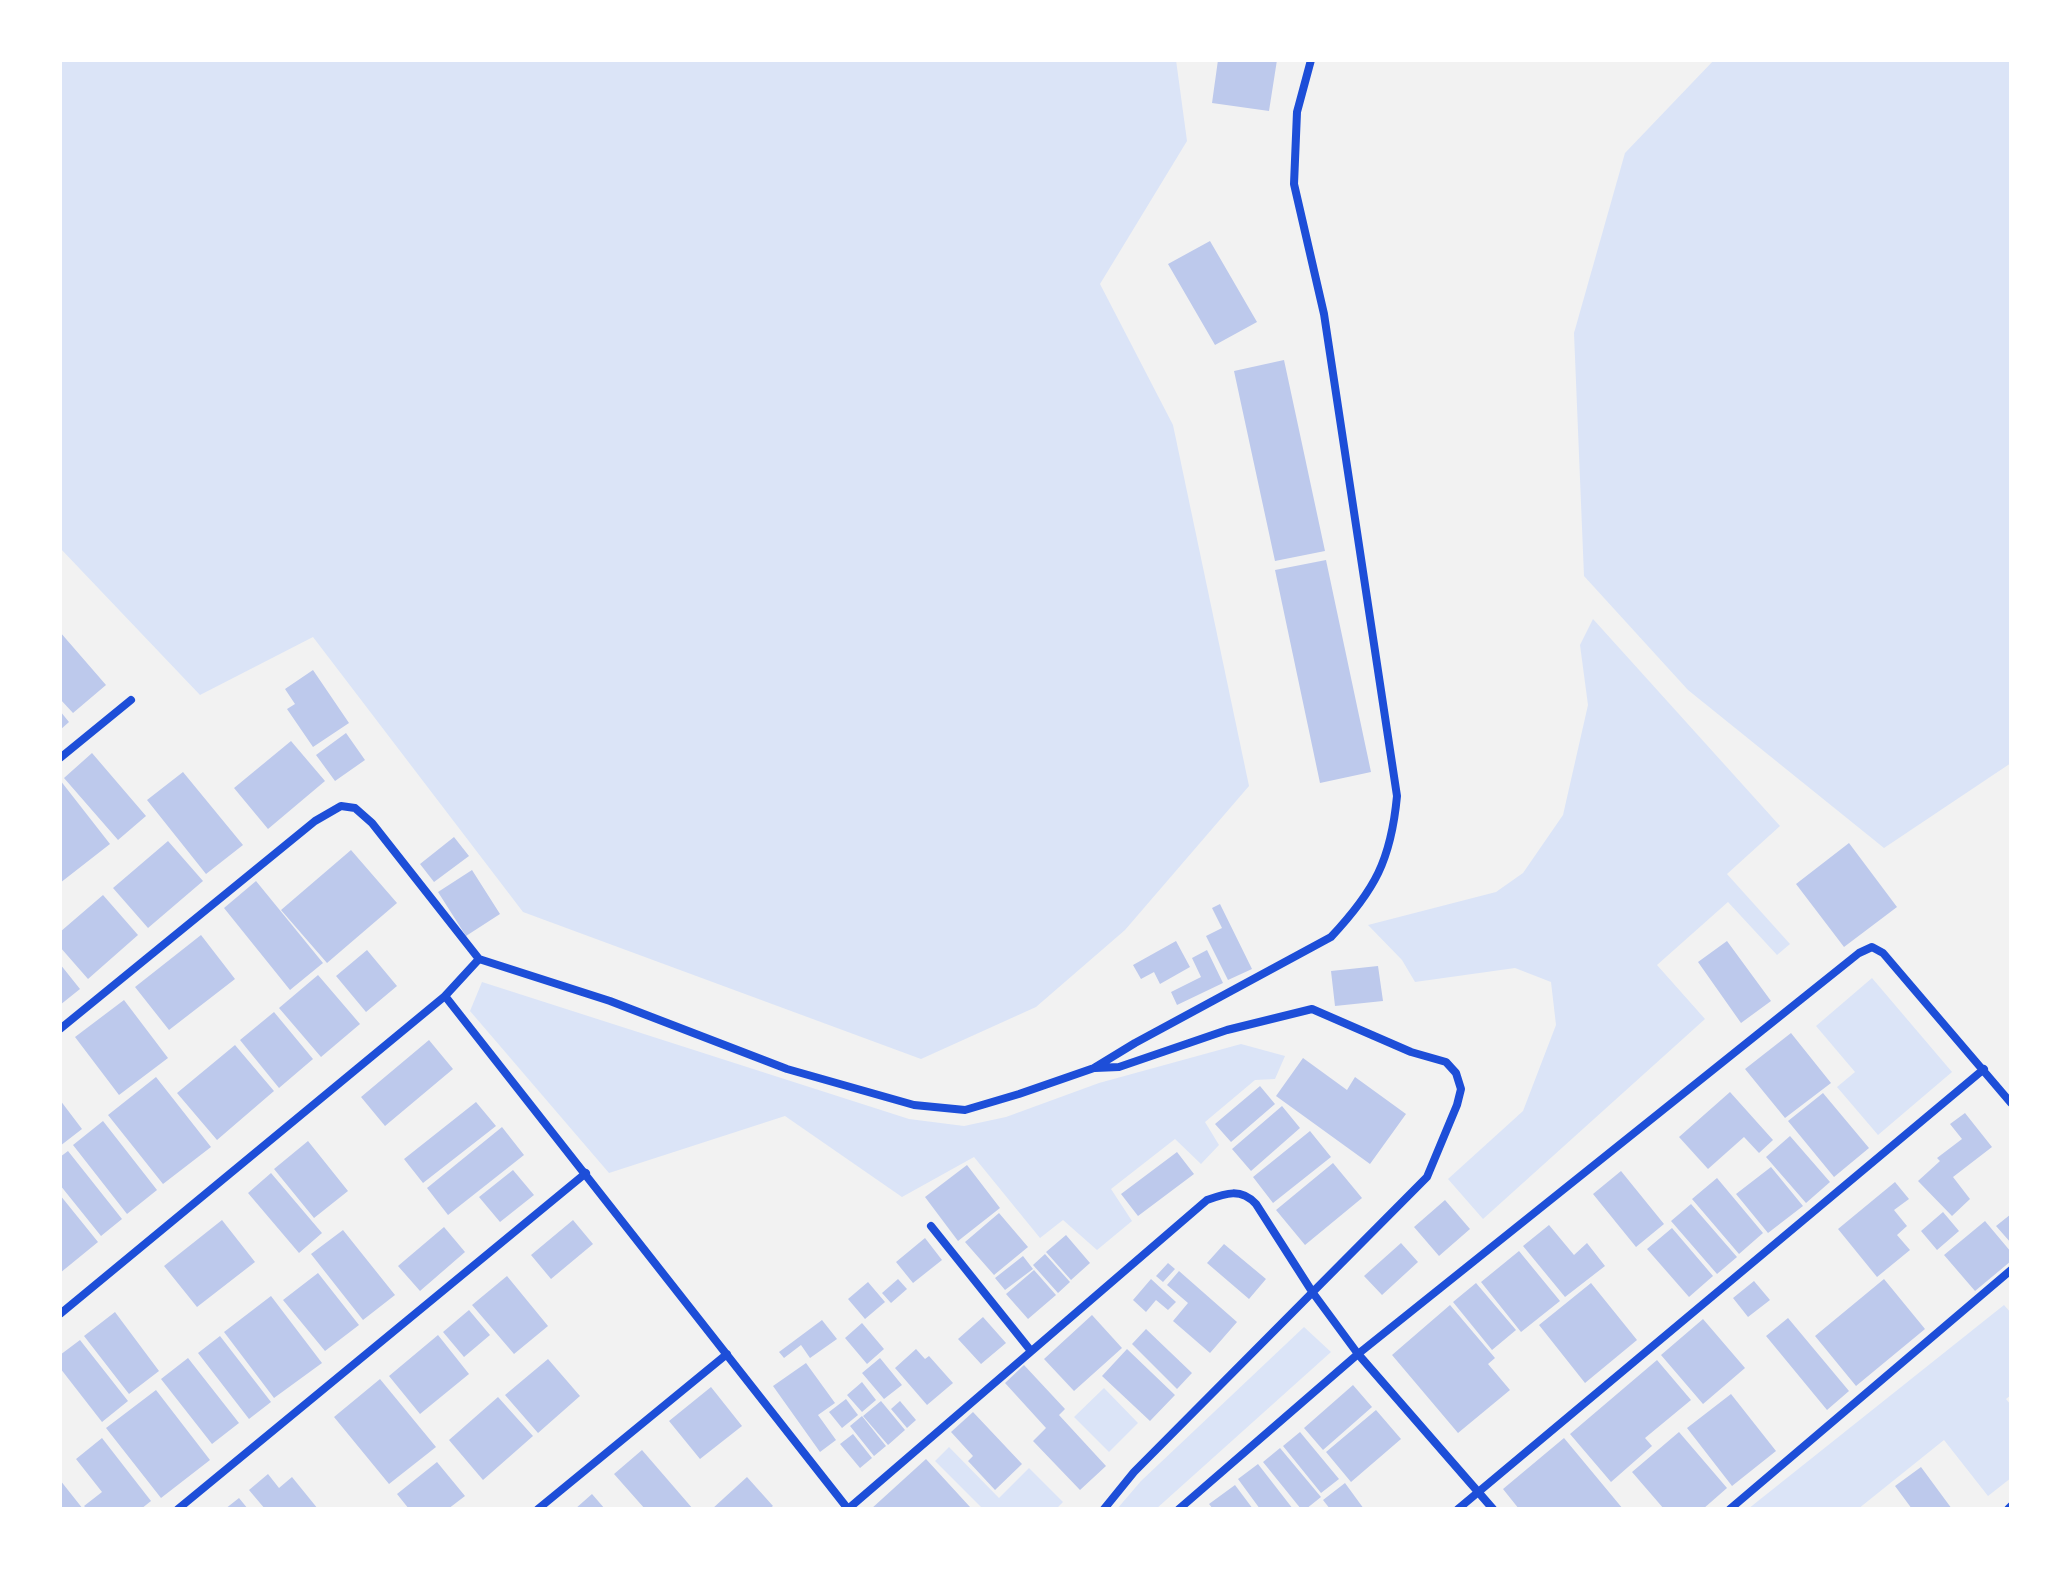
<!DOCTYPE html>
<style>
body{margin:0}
#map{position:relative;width:2071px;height:1569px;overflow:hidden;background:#f2f2f2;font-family:"Archivo Narrow",sans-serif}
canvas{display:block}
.frame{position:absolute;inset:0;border:62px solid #fff;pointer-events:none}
</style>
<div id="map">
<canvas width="2071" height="1569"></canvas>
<div class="frame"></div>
</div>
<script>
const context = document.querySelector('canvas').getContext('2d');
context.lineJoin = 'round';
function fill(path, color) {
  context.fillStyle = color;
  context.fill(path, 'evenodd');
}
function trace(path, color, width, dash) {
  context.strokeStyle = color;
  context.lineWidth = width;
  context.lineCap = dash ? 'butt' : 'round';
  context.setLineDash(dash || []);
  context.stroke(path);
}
fill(new Path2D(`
 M60 60H1176L1187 141 1100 284 1173 425 1249 786 1125 930 1036 1007 921 1059 523 912 313 637 200 695 60 548Z
 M1714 60H2011V763L1884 848 1688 690 1584 576 1574 333 1625 153Z
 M1593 619 1780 826 1727 874 1790 944 1777 955 1728 902 1657 965 1705 1019 1483 1219 1448 1179 1523 1111 1556 1025 1551 982 1515 968 1415 982 1402 960 1368 925 1496 892 1523 873 1563 815 1588 705 1580 645Z
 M1872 978 1952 1072 1878 1135 1837 1087 1855 1072 1816 1026Z
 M482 982 909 1119 964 1126 1006 1117 1099 1083 1241 1044 1285 1056 1275 1079 1255 1080 1205 1122 1219 1145 1201 1164 1175 1139 1111 1189 1132 1221 1097 1250 1063 1220 1040 1238 974 1157 902 1197 785 1116 609 1173 470 1011Z
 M2004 1305 2011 1313V1395L2006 1399 2011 1405V1478L1988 1496 1944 1440 1858 1509H1748Z
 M1304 1327 1331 1352 1156 1509H1117L1141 1481Z
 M1104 1388 1138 1423 1109 1452 1074 1417Z
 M949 1447 999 1498 1029 1468 1063 1502 1056 1509H983L935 1461Z`), '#dbe4f7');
fill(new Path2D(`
 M1218 60H1277L1269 111 1212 103Z
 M1210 241 1257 322 1215 345 1168 264Z
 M1284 360 1325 551 1275 561 1234 371Z
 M1326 560 1371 772 1320 783 1275 570Z
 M60 632 106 685 73 713 60 699Z
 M313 670 349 723 313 747 287 709 295 704 285 689Z
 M60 711 69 722 60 730Z
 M346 733 365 760 335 781 316 755Z
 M291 741 325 781 268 829 234 788Z
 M92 753 146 816 118 840 64 778Z
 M183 772 243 845 206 874 147 800Z
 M60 780 110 844 60 883Z
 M454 837 469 856 434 882 420 864Z
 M168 841 203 881 148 928 113 888Z
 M1849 843 1897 907 1844 947 1796 884Z
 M351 850 397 903 327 963 281 910Z
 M472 870 500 914 466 936 438 892Z
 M256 881 323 963 290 990 224 908Z
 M103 895 138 935 88 979 60 947V932Z
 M1220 904 1252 969 1228 980 1206 936 1222 928 1212 908Z
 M201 935 235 979 169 1030 135 987Z
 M1176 941 1190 967 1160 984 1154 972 1141 979 1133 965Z
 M1727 941 1771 1001 1741 1023 1698 962Z
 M367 950 397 986 366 1012 336 976Z
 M1207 950 1223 983 1177 1005 1171 992 1201 977 1192 958Z
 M60 964 80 989 60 1005Z
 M1378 966 1383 1001 1335 1006 1331 971Z
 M318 975 360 1024 321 1057 279 1008Z
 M124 1000 168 1058 119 1095 75 1037Z
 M274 1012 313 1059 279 1088 240 1040Z
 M1791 1033 1831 1083 1785 1118 1745 1069Z
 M429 1040 453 1069 385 1126 361 1097Z
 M235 1045 274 1091 217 1140 177 1093Z
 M1303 1058 1347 1090 1355 1077 1406 1114 1370 1164 1276 1096Z
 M156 1077 211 1147 163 1184 108 1115Z
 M1260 1086 1275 1104 1231 1142 1215 1124Z
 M1730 1092 1773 1140 1759 1153 1744 1137 1708 1169 1679 1137Z
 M1823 1093 1869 1148 1834 1177 1788 1121Z
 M60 1100 82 1129 60 1146Z
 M476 1102 496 1126 423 1183 404 1159Z
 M1282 1106 1300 1128 1251 1171 1232 1149Z
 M1965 1113 1992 1147 1953 1177 1970 1199 1952 1216 1918 1181 1940 1161 1937 1158 1962 1139 1950 1124Z
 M103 1121 157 1190 127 1214 73 1145Z
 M502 1127 524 1155 448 1215 427 1188Z
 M1310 1131 1331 1157 1273 1203 1253 1177Z
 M1790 1136 1830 1182 1806 1203 1766 1157Z
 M308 1141 348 1191 314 1218 274 1169Z
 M68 1151 122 1219 101 1236 60 1185V1157Z
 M1177 1152 1194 1174 1138 1216 1121 1194Z
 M1333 1163 1362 1198 1305 1245 1276 1210Z
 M967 1165 1000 1208 958 1241 925 1197Z
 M1771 1167 1803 1206 1768 1233 1736 1194Z
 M513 1170 534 1195 500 1222 479 1197Z
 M1621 1171 1664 1224 1636 1247 1593 1194Z
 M271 1173 322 1233 299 1253 248 1193Z
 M1717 1178 1763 1233 1739 1254 1692 1199Z
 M1895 1182 1909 1199 1894 1210 1907 1226 1897 1235 1910 1250 1877 1277 1838 1229Z
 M60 1195 98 1242 60 1273Z
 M1445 1200 1470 1229 1439 1256 1414 1227Z
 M1691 1204 1737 1257 1717 1274 1671 1221Z
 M1943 1212 1959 1231 1937 1250 1921 1231Z
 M999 1213 1028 1247 994 1275 965 1242Z
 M2011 1214V1243L1996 1226Z
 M222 1220 255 1262 197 1307 164 1266Z
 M573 1220 593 1244 551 1279 531 1255Z
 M1985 1221 2011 1252V1261L1975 1291 1944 1255Z
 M1549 1225 1574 1255 1587 1243 1605 1266 1565 1297 1523 1246Z
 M444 1227 465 1252 420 1291 398 1266Z
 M1672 1228 1713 1276 1689 1297 1647 1249Z
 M343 1230 395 1295 363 1320 311 1254Z
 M1066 1235 1090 1263 1071 1280 1046 1252Z
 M925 1238 942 1260 913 1283 896 1262Z
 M1401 1243 1418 1262 1382 1295 1364 1276Z
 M1224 1244 1266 1279 1249 1299 1207 1263Z
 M1519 1251 1560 1301 1521 1332 1481 1282Z
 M1045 1254 1070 1282 1058 1293 1033 1265Z
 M1023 1256 1033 1269 1005 1290 995 1278Z
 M1168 1263 1175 1269 1163 1282 1156 1276Z
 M1034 1270 1056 1295 1028 1319 1006 1294Z
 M1179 1271 1237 1322 1210 1353 1173 1321 1188 1303 1167 1285Z
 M318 1273 359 1325 325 1351 283 1300Z
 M507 1276 548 1326 514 1354 472 1305Z
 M898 1279 907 1289 891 1303 882 1293Z
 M1151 1279 1176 1302 1168 1310 1156 1300 1146 1312 1133 1300Z
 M1884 1279 1925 1329 1856 1386 1815 1336Z
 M1754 1281 1770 1300 1748 1317 1733 1298Z
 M868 1282 885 1302 865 1319 848 1299Z
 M1476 1283 1516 1330 1492 1350 1453 1302Z
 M1591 1283 1637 1340 1585 1383 1539 1325Z
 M271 1296 322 1363 274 1398 224 1332Z
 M1450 1305 1495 1358 1488 1364 1510 1390 1458 1433 1392 1355Z
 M469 1310 490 1335 464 1357 443 1332Z
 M115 1312 159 1371 129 1394 84 1336Z
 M1092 1315 1122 1348 1074 1391 1044 1359Z
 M983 1317 1006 1343 981 1364 958 1339Z
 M1788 1318 1849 1391 1827 1410 1766 1336Z
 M1703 1319 1745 1368 1703 1404 1661 1355Z
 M822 1320 837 1339 810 1358 801 1345 784 1358 779 1352Z
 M862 1323 884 1349 867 1364 845 1338Z
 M1146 1329 1192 1373 1177 1389 1132 1344Z
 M438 1335 469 1374 420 1414 389 1376Z
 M220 1336 271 1402 249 1419 198 1353Z
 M80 1340 128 1401 102 1422 60 1368V1355Z
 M916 1349 925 1359 929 1356 953 1383 927 1405 895 1368Z
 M1127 1349 1175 1395 1150 1421 1102 1376Z
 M188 1358 239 1423 212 1444 161 1379Z
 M880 1358 902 1385 884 1399 862 1373Z
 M548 1359 580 1396 538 1433 505 1395Z
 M1657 1360 1691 1400 1645 1438 1652 1446 1611 1482 1570 1434Z
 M806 1363 835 1403 818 1415 836 1440 820 1452 773 1386Z
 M1024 1365 1065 1409 1059 1415 1106 1466 1080 1490 1033 1441 1046 1428 1005 1383Z
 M380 1379 436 1447 389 1484 334 1417Z
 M862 1382 876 1400 862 1412 847 1395Z
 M1353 1385 1372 1407 1323 1450 1304 1428Z
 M711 1387 742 1426 700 1459 669 1421Z
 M156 1390 210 1460 161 1498 106 1428Z
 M1731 1394 1776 1451 1732 1486 1687 1428Z
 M498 1397 533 1436 483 1480 449 1440Z
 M846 1399 858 1415 842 1428 829 1412Z
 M881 1401 905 1430 888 1445 863 1416Z
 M900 1401 916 1420 907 1428 891 1409Z
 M1376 1410 1401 1439 1351 1482 1326 1452Z
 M973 1412 1022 1464 995 1490 968 1461 973 1456 951 1432Z
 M862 1416 886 1446 874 1456 850 1426Z
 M1300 1432 1339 1479 1321 1493 1283 1446Z
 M1679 1432 1727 1488 1703 1509H1664L1632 1472Z
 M853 1434 872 1458 860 1468 840 1444Z
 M102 1438 151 1501 141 1509H87L84 1506 102 1492 76 1459Z
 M1564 1438 1623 1509H1519L1503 1489Z
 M1280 1448 1321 1497 1306 1509H1301L1263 1462Z
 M642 1450 693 1509H645L614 1474Z
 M926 1459 970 1507 871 1509Z
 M437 1462 465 1496 448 1509H409L397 1494Z
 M1258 1464 1293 1509H1260L1238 1479Z
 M1921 1467 1952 1509H1912L1895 1486Z
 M268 1474 279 1488 292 1477 318 1509H265L249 1490Z
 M747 1477 773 1506 769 1509H712Z
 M60 1480 83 1509H60Z
 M1345 1483 1364 1509H1330L1323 1500Z
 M1235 1485 1253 1509H1213L1209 1504Z
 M592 1494 605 1509H575Z
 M239 1498 248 1509H225Z`), '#bdc9ec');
trace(new Path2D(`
 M60 758 131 700
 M479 959 610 1001 787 1069 914 1105 965 1110 1019 1094 1094 1068 1135 1043 1331 937C1375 890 1391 860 1397 796L1324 314 1294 184 1297 112 1311 60
 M445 996 848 1509 1207 1200C1226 1193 1241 1188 1256 1204L1313 1293 1358 1354 1493 1509
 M60 1029 315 821 341 806 355 808 372 823 479 959
 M1095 1068 1119 1067 1227 1030 1312 1009 1411 1052 1446 1062 1456 1073 1461 1089 1457 1105 1427 1177 1134 1472 1104 1509
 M931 1226 1031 1351
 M60 1314 445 996 479 959
 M178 1509 586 1173
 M538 1509 727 1354
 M1179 1509 1358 1354 1859 953 1872 947 1883 953 2011 1103
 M1458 1509 1984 1069
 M1730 1509 2011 1270
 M2008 1509 2011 1506`), '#1d4ed8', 8);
</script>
